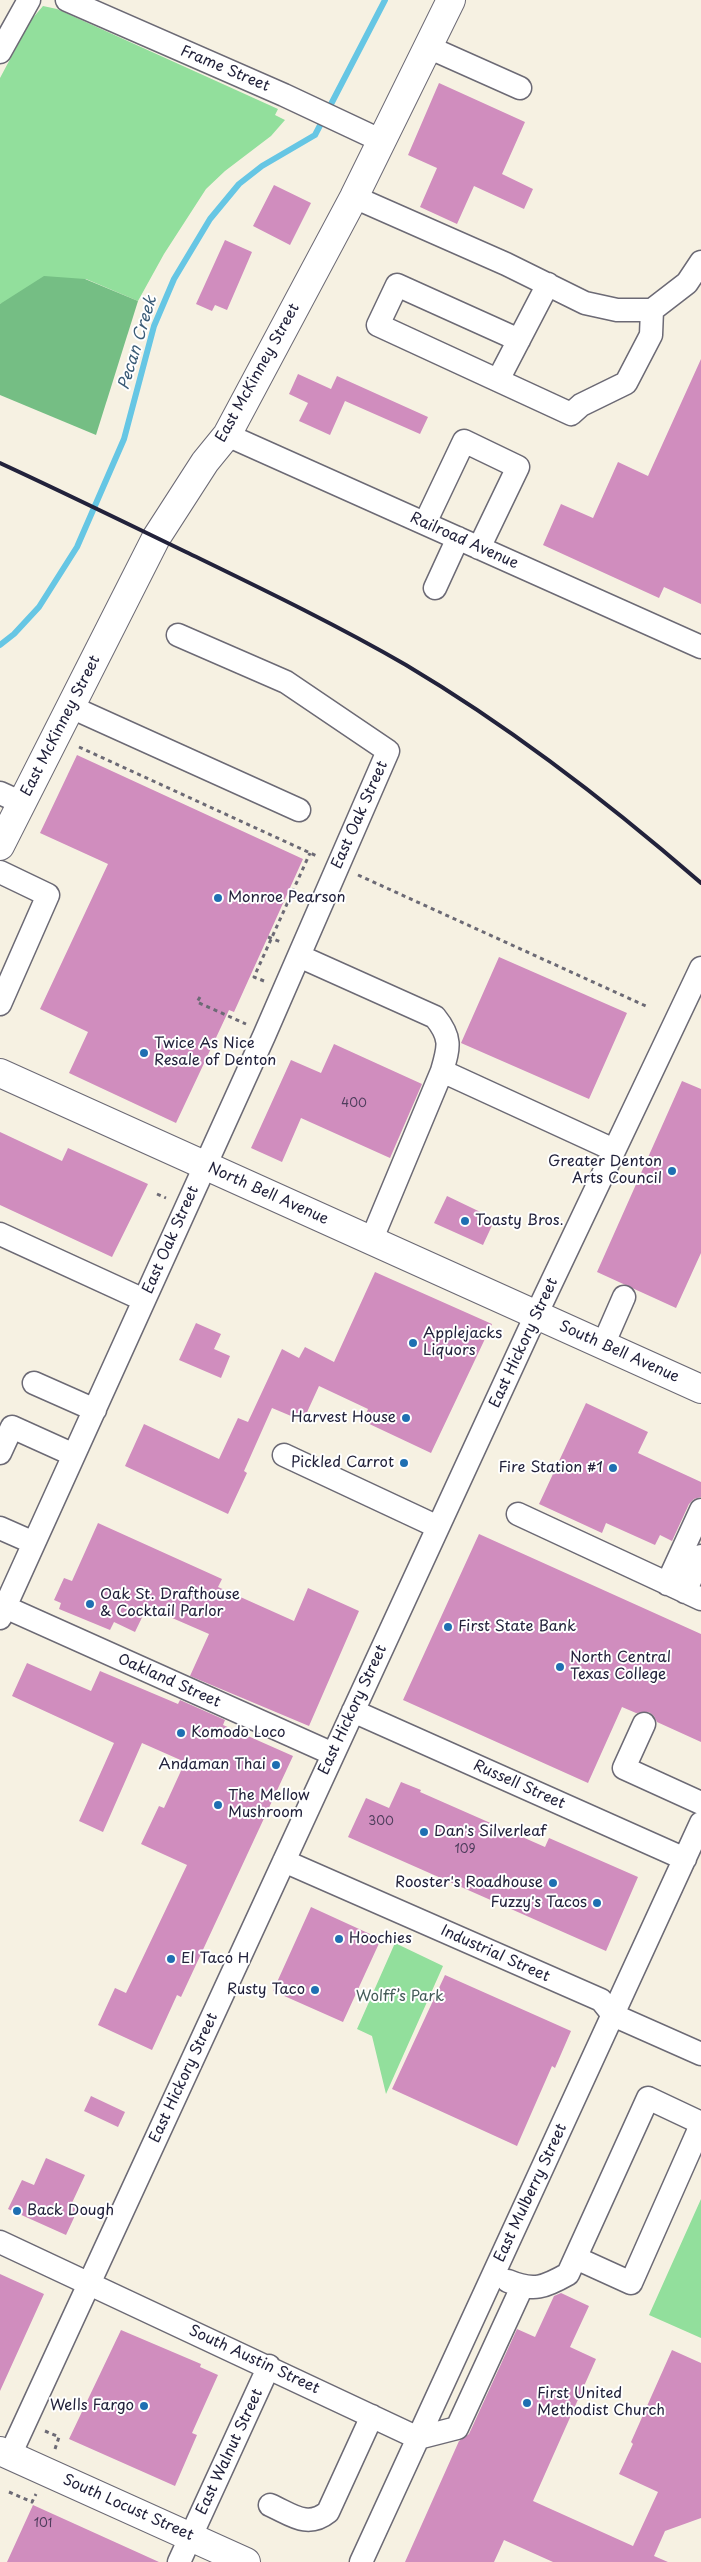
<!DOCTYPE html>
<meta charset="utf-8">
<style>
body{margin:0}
canvas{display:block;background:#f6f1e2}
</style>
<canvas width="701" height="2562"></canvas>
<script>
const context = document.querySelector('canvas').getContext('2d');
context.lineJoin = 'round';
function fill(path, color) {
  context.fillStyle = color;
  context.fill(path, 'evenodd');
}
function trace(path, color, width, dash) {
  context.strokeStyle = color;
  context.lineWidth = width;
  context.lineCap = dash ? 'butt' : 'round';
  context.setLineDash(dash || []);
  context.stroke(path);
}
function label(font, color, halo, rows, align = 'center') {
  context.font = font + ' "Playpen Sans",sans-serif';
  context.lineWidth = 4;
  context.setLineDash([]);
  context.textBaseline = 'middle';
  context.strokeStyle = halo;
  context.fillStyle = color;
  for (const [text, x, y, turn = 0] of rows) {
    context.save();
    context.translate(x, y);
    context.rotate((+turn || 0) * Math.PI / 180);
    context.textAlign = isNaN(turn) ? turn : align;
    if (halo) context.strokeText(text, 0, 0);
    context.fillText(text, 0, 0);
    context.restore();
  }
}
fill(new Path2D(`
 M43 6 57 9 278 109 275 115 285 120 271 136 225 171 206 189 164 254 138 301 86 279 0 304V78L31 20Z
 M395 1943 443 1966 386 2094 372 2036 357 2029Z
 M701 2199V2338L649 2315Z`), '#92df9c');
fill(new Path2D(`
 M44 276 85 279 138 301 96 435 0 395V304Z`), '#75be84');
trace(new Path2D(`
 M0 645 14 634 39 607 77 547 124 439 154 326 174 279 210 219 239 184 262 166 315 135 385 0`), '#66c6e4', 6);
fill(new Path2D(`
 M439 83 525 122 502 174 533 189 524 209 474 186 457 224 420 207 437 168 408 155Z
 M274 185 311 203 290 245 253 226Z
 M225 240 252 252 227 310 215 305 212 311 196 304Z
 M701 359V604L664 587 659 598 543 545 561 504 593 518 618 462 648 476Z
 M298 374 331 389 337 376 428 417 420 434 345 401 330 435 299 421 308 403 289 394Z
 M77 755 303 859 234 1012 229 1010 176 1123 69 1073 88 1032 40 1009 108 864 40 833Z
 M499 957 627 1013 589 1099 461 1043Z
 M334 1044 422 1084 390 1158 301 1118 282 1162 251 1148 291 1060 321 1073Z
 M682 1081 701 1089V1253L676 1308 597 1272Z
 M0 1132 62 1161 68 1148 148 1184 112 1257 0 1205Z
 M447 1196 495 1219 483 1245 434 1223Z
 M375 1272 492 1324 431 1453 363 1421 368 1409 319 1386 303 1421 272 1408 244 1471 247 1473 228 1514 125 1466 144 1424 219 1459 238 1418 248 1422 282 1349 299 1358 305 1347 334 1362Z
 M196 1323 221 1334 214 1349 230 1356 221 1378 179 1360Z
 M586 1403 648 1432 638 1453 701 1482V1497L694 1499 689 1504 672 1541 660 1535 655 1545 606 1523 602 1533 539 1504Z
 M98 1523 222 1579 218 1587 294 1621 308 1588 359 1611 309 1726 190 1676 209 1634 147 1607 135 1632 114 1622 110 1630 59 1609 61 1603 54 1600 64 1578 72 1581Z
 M479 1534 701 1634V1742L657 1722 654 1716 649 1712 636 1713 622 1707 588 1783 403 1700Z
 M27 1663 91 1691 100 1671 178 1704 180 1700 225 1720 223 1725 293 1756 181 1997 177 1995 152 2050 98 2025 115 1988 126 1993 187 1865 141 1844 159 1806 164 1808 185 1762 142 1743 103 1832 79 1821 114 1743 12 1696Z
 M401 1782 421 1790 420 1792 545 1847 549 1838 638 1877 606 1951 348 1837 366 1798 389 1808Z
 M311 1907 381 1939 343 2022 273 1991Z
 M445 1975 571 2031 555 2068 552 2066 517 2146 392 2089Z
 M91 2096 125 2112 118 2127 84 2111Z
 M46 2158 85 2175 71 2205 78 2209 66 2235 8 2209 22 2180 34 2185Z
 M0 2274 44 2294 0 2391Z
 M561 2293 589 2306 570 2347 596 2359 533 2501 633 2546 658 2492 619 2474 633 2444 631 2442 672 2350 701 2363V2518L665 2531 654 2556 668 2562H553L504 2540 494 2562H405L459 2441 469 2434 517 2329 535 2337 554 2296Z
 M121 2330 201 2364 200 2367 218 2375 192 2433 197 2435 175 2486 69 2439Z
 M33 2505 159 2562H7Z`), '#d08dbe');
const minor = new Path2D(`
 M67 0 284 95 382 141
 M428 47 520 88
 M0 52 29 0
 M354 197 506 264 585 303 617 310H652
 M652 310 687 283 701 262
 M519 340 397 285 378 325 571 414 581 405 626 383 651 335 652 310
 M498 380 548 284
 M227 435 701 647
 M425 523 464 441 518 467 479 548
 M435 588 458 538
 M71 707 299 810
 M0 793 22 803
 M0 872 48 895 0 1004
 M299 956 435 1017C452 1038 449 1047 442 1071L614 1150
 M0 1234 144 1300
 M371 1241 442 1071
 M603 1345 624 1297
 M34 1383 95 1410
 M0 1453 12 1427 74 1455
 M284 1455 438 1527
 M518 1514 701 1599
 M0 1528 34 1543
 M667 1584 701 1510
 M685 1592 701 1556
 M5 1607 333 1754
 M0 1618 264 1036 388 751 286 682 178 635
 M353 1711 685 1859
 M644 1724 624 1768 701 1803
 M284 1861 601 2000 613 2015 701 2054
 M0 2242 418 2438 457 2428 522 2287
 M576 2258 631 2283 701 2125
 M508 2281C534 2292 545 2287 568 2274L648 2098 701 2123
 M10 2455 536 1315 701 968
 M270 2505C291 2514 307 2529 328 2512L372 2416
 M179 2562 269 2366
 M361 2562 701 1823`);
const major = new Path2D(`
 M0 846 156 538 205 462 227 435 354 197 451 0
 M0 1073 701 1389
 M0 2451 246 2562`);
trace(minor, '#6c6a75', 25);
trace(major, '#6c6a75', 30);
trace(new Path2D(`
 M79 747 319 857
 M358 875 648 1007
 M268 937 281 942
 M264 981 254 977 310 853
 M200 997 197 1002 246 1024
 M157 1194 166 1198
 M494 1334 498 1337
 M45 2431 59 2437 55 2449
 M9 2492 32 2502 36 2494`), '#6c6a75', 3, [4, 4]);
trace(minor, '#fff', 22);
trace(major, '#fff', 28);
trace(new Path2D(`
 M0 463C63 492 124 522 186 552 260 588 335 624 406 665 512 728 609 803 701 883`), '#22223b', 4);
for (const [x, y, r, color] of [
 [218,898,5,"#1f6fb2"],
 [144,1053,5,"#1f6fb2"],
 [672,1171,5,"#1f6fb2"],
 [465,1221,5,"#1f6fb2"],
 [413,1343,5,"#1f6fb2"],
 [406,1418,5,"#1f6fb2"],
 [404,1463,5,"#1f6fb2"],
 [613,1468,5,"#1f6fb2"],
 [90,1604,5,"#1f6fb2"],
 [448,1627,5,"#1f6fb2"],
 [560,1667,5,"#1f6fb2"],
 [181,1733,5,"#1f6fb2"],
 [276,1765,5,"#1f6fb2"],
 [218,1805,5,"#1f6fb2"],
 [424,1832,5,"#1f6fb2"],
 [553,1883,5,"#1f6fb2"],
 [597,1903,5,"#1f6fb2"],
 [339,1939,5,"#1f6fb2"],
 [171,1959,5,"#1f6fb2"],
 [315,1990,5,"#1f6fb2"],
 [17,2211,5,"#1f6fb2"],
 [527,2403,5,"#1f6fb2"],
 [144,2406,5,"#1f6fb2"]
]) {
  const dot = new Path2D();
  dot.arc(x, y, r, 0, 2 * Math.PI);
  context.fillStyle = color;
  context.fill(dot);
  trace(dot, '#fff', 2);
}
label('12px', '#4e3d5c', null, [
 ["400",354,1104],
 ["300",381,1822],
 ["109",465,1850],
 ["101",43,2524]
]);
label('15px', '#22223b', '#fff', [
 ["Frame Street",225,69,23],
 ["East McKinney Street",258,373,-61],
 ["Railroad Avenue",464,541,24],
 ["East McKinney Street",61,726,-63],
 ["East Oak Street",360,815,-66],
 ["North Bell Avenue",268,1194,24],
 ["East Oak Street",171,1240,-66],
 ["East Hickory Street",524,1343,-65],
 ["South Bell Avenue",619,1352,24],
 ["Oakland Street",169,1681,24],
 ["East Hickory Street",353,1710,-65],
 ["Russell Street",519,1785,24],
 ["Industrial Street",495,1954,24],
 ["East Hickory Street",184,2078,-65],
 ["East Mulberry Street",531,2193,-65],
 ["South Austin Street",254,2360,25],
 ["East Walnut Street",230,2452,-65],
 ["South Locust Street",128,2508,24]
]);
label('15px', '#22223b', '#fff', [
 ["Monroe Pearson",228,898],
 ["Twice As Nice",154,1044],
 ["Resale of Denton",154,1061],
 ["Greater Denton",662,1162,"right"],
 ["Arts Council",662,1179,"right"],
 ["Toasty Bros.",475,1221],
 ["Applejacks",423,1334],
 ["Liquors",423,1351],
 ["Harvest House",396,1418,"right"],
 ["Pickled Carrot",394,1463,"right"],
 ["Fire Station #1",603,1468,"right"],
 ["Oak St. Drafthouse",100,1595],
 ["& Cocktail Parlor",100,1612],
 ["First State Bank",458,1627],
 ["North Central",570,1658],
 ["Texas College",570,1675],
 ["Komodo Loco",191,1733],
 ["Andaman Thai",266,1765,"right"],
 ["The Mellow",228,1796],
 ["Mushroom",228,1813],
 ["Dan's Silverleaf",434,1832],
 ["Rooster's Roadhouse",543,1883,"right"],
 ["Fuzzy's Tacos",587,1903,"right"],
 ["Hoochies",349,1939],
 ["El Taco H",181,1959],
 ["Rusty Taco",305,1990,"right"],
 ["Back Dough",27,2211],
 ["First United",537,2394],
 ["Methodist Church",537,2411],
 ["Wells Fargo",134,2406,"right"]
], 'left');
label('15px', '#445b58', '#fff', [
 ["Wolff’s Park",400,1997]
]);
label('italic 16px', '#3a5b76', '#fff', [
 ["Pecan Creek",138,343,-73]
]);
</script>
